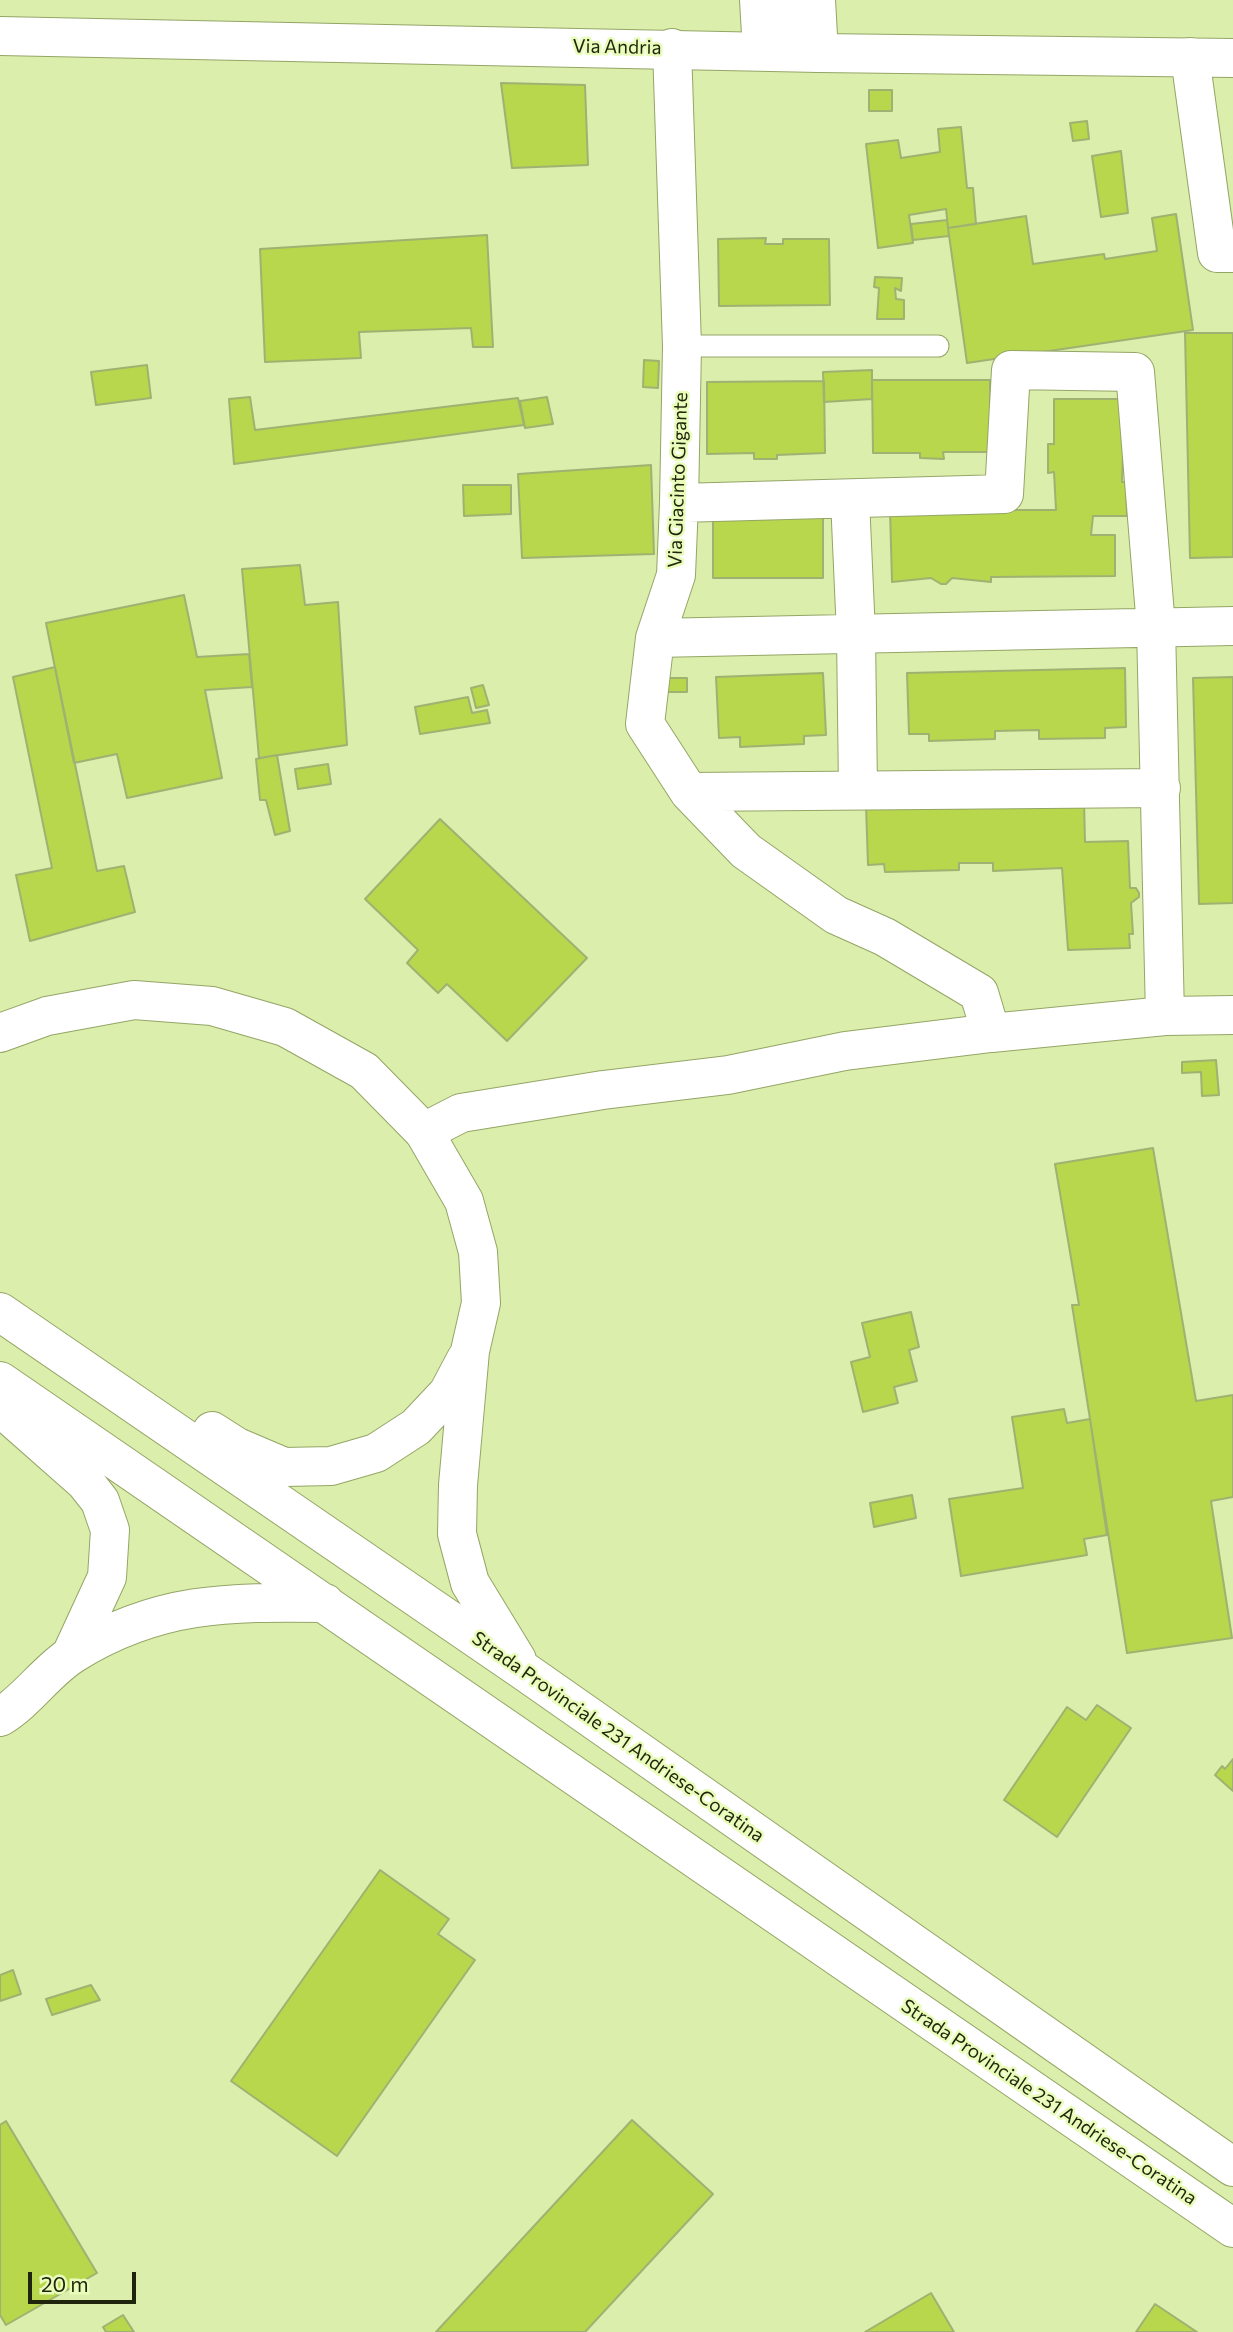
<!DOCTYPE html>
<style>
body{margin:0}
#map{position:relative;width:1233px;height:2332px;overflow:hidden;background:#dceeac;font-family:Commissioner,sans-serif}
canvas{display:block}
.scale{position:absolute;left:28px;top:2272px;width:108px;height:32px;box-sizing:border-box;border:4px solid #1f250c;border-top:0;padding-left:9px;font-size:21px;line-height:24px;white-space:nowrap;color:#1f250c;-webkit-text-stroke:5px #e9fcb9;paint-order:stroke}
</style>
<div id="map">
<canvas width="1233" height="2332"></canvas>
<div class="scale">20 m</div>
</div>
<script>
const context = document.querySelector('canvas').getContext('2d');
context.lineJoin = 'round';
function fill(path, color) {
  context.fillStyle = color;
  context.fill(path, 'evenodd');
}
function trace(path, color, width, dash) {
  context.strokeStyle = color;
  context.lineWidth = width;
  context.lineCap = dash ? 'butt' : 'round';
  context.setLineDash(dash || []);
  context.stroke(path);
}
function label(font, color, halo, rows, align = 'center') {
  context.font = font + ' Commissioner,sans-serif';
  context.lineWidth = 5;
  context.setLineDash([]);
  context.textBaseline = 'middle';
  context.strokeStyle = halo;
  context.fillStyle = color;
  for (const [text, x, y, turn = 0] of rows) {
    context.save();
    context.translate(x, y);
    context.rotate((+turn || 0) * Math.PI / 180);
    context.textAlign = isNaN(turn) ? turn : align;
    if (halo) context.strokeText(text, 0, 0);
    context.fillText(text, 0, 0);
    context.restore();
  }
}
const building = new Path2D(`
 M501 83 585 85 588 165 512 168Z
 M869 90H892V111H869Z
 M1087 121 1089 139 1073 141 1070 123Z
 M961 127 967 188H973L976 224 948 228 946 209 909 215 913 243 878 248 866 144 898 140 901 158 940 152 938 129Z
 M1121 151 1128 213 1101 217 1092 156Z
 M1176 214 1193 330 967 363 948 228 1026 216 1033 264 1104 254 1105 259 1157 251 1152 218Z
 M947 220 949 236 913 240 911 224Z
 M487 235 493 347H473L471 328 359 332 361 358 265 362 260 249Z
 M766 238 765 244H783V239H829L830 305 719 306 718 239Z
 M875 277 902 278 901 291 895 288 896 299 904 300V319H877L879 288 874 287Z
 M1185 333H1233V557L1190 558Z
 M644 360 659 361 658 388 643 387Z
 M147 365 151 398 96 405 91 372Z
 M872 370V399L824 402 823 372Z
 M872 380H990V452H943L944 459 920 458V453H873Z
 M824 381 825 453 777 455V459H754V453L707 454V382Z
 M250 397 255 430 518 398 524 425 234 464 229 399Z
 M547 397 553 424 525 428 520 401Z
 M1054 399H1125L1122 482H1126L1127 516H1093L1091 535H1115V576L991 577V582L952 578 946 584H941L931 578 892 582 890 510H1056L1054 472 1048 473V444H1054Z
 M651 465 654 554 522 558 518 474Z
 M463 485H511V514L464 516Z
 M713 515H823V578H713Z
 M300 565 305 605 338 602 347 745 259 758 242 569Z
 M184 595 197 657 249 654 252 687 205 690 222 778 127 798 117 754 74 763 46 623Z
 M55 667 97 871 124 866 135 912 30 941 16 875 52 868 13 677Z
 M1125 668 1126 727 1105 728V738L1039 739V730L995 731V739L929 741V734H909L907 673Z
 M823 673 826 735 804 736V744L740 747V737L719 738 716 677Z
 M1233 677V903L1199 904 1193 678Z
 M666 678H687V692H666Z
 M483 685 489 705 476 708 471 688Z
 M468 697 472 713 487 710 490 723 420 734 415 707Z
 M277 755 290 831 275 835 266 800H260L256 759Z
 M328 764 331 784 298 789 295 769Z
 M1084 800 1085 842 1128 841 1130 888H1136L1139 893V897L1131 903 1133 934H1129L1130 948 1068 950 1062 868 993 871V863H959V870L885 872 884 864 868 865 866 806Z
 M440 819 587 958 507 1041 447 984 438 993 407 963 418 950 365 899Z
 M1216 1060 1219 1095 1202 1096 1201 1072 1182 1073V1062Z
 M1153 1148 1196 1401 1233 1395V1497L1211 1501 1232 1638 1127 1653 1072 1305H1079L1055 1164Z
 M911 1312 919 1347 909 1350 917 1381 894 1387 898 1403 863 1412 851 1362 870 1357 862 1323Z
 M1064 1409 1067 1423 1090 1419 1107 1535 1084 1539 1087 1555 961 1576 949 1499 1023 1488 1012 1417Z
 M912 1495 916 1518 874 1527 870 1503Z
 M1097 1705 1131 1728 1057 1837 1004 1800 1067 1707 1086 1720Z
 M1233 1759V1791L1215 1775 1222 1766 1225 1769Z
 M380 1870 449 1919 438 1934 475 1960 337 2156 231 2081Z
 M13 1970 21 1994 0 2001V1975Z
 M91 1985 100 2000 52 2015 46 1999Z
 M632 2120 713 2194 585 2332H436Z
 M6 2121 97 2273 6 2325 0 2315V2125Z
 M931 2293 954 2332H865Z
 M1155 2304 1197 2332H1136Z
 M123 2315 134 2332H106L103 2327Z`);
fill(building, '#b8d74c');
trace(building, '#a0b171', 2);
const lane = new Path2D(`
 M682 346H938`);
const street = new Path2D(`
 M759 0 762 51
 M787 0 790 52
 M816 0 819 53
 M672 48 682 346 679 503 676 575 655 638 645 724 689 792 746 851 836 915 885 937 979 993 991 1033
 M1190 57 1217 253H1233
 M850 499 856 634 858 790
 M679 503 1004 494 1011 370 1135 372 1156 627 1165 1016
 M655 638 1233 626
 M689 792 1161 788`);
const secondary = new Path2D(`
 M0 36 819 53 1233 58
 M0 1033 47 1016 134 1000 212 1006 285 1027 364 1071 424 1132 461 1113 603 1090 728 1075 845 1051 991 1033 1165 1016 1233 1015`);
const highway = new Path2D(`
 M424 1132 464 1201 478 1252 481 1303 470 1351 458 1485 457 1534 470 1583 517 1660
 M0 1312 524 1671 1233 2167
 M0 1381 1233 2228
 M0 1407 85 1482 100 1501 110 1530 107 1577 71 1655
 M212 1431 237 1447 284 1467 331 1466 376 1453 416 1427 448 1393 466 1359
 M0 1717C28 1700 46 1671 73 1654 158 1601 229 1602 325 1603`);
trace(lane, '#94a566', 23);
trace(street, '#94a566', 40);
trace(secondary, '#94a566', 40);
trace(highway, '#94a566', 40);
trace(lane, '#fff', 21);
trace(street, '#fff', 38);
trace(secondary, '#fff', 38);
trace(highway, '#fff', 38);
label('19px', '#1f250c', '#e9fcb9', [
 ["Via Andria",617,47,1],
 ["Via Giacinto Gigante",678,480,-88],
 ["Strada Provinciale 231 Andriese-Coratina",618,1737,35],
 ["Strada Provinciale 231 Andriese-Coratina",1049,2102,34]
]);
</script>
